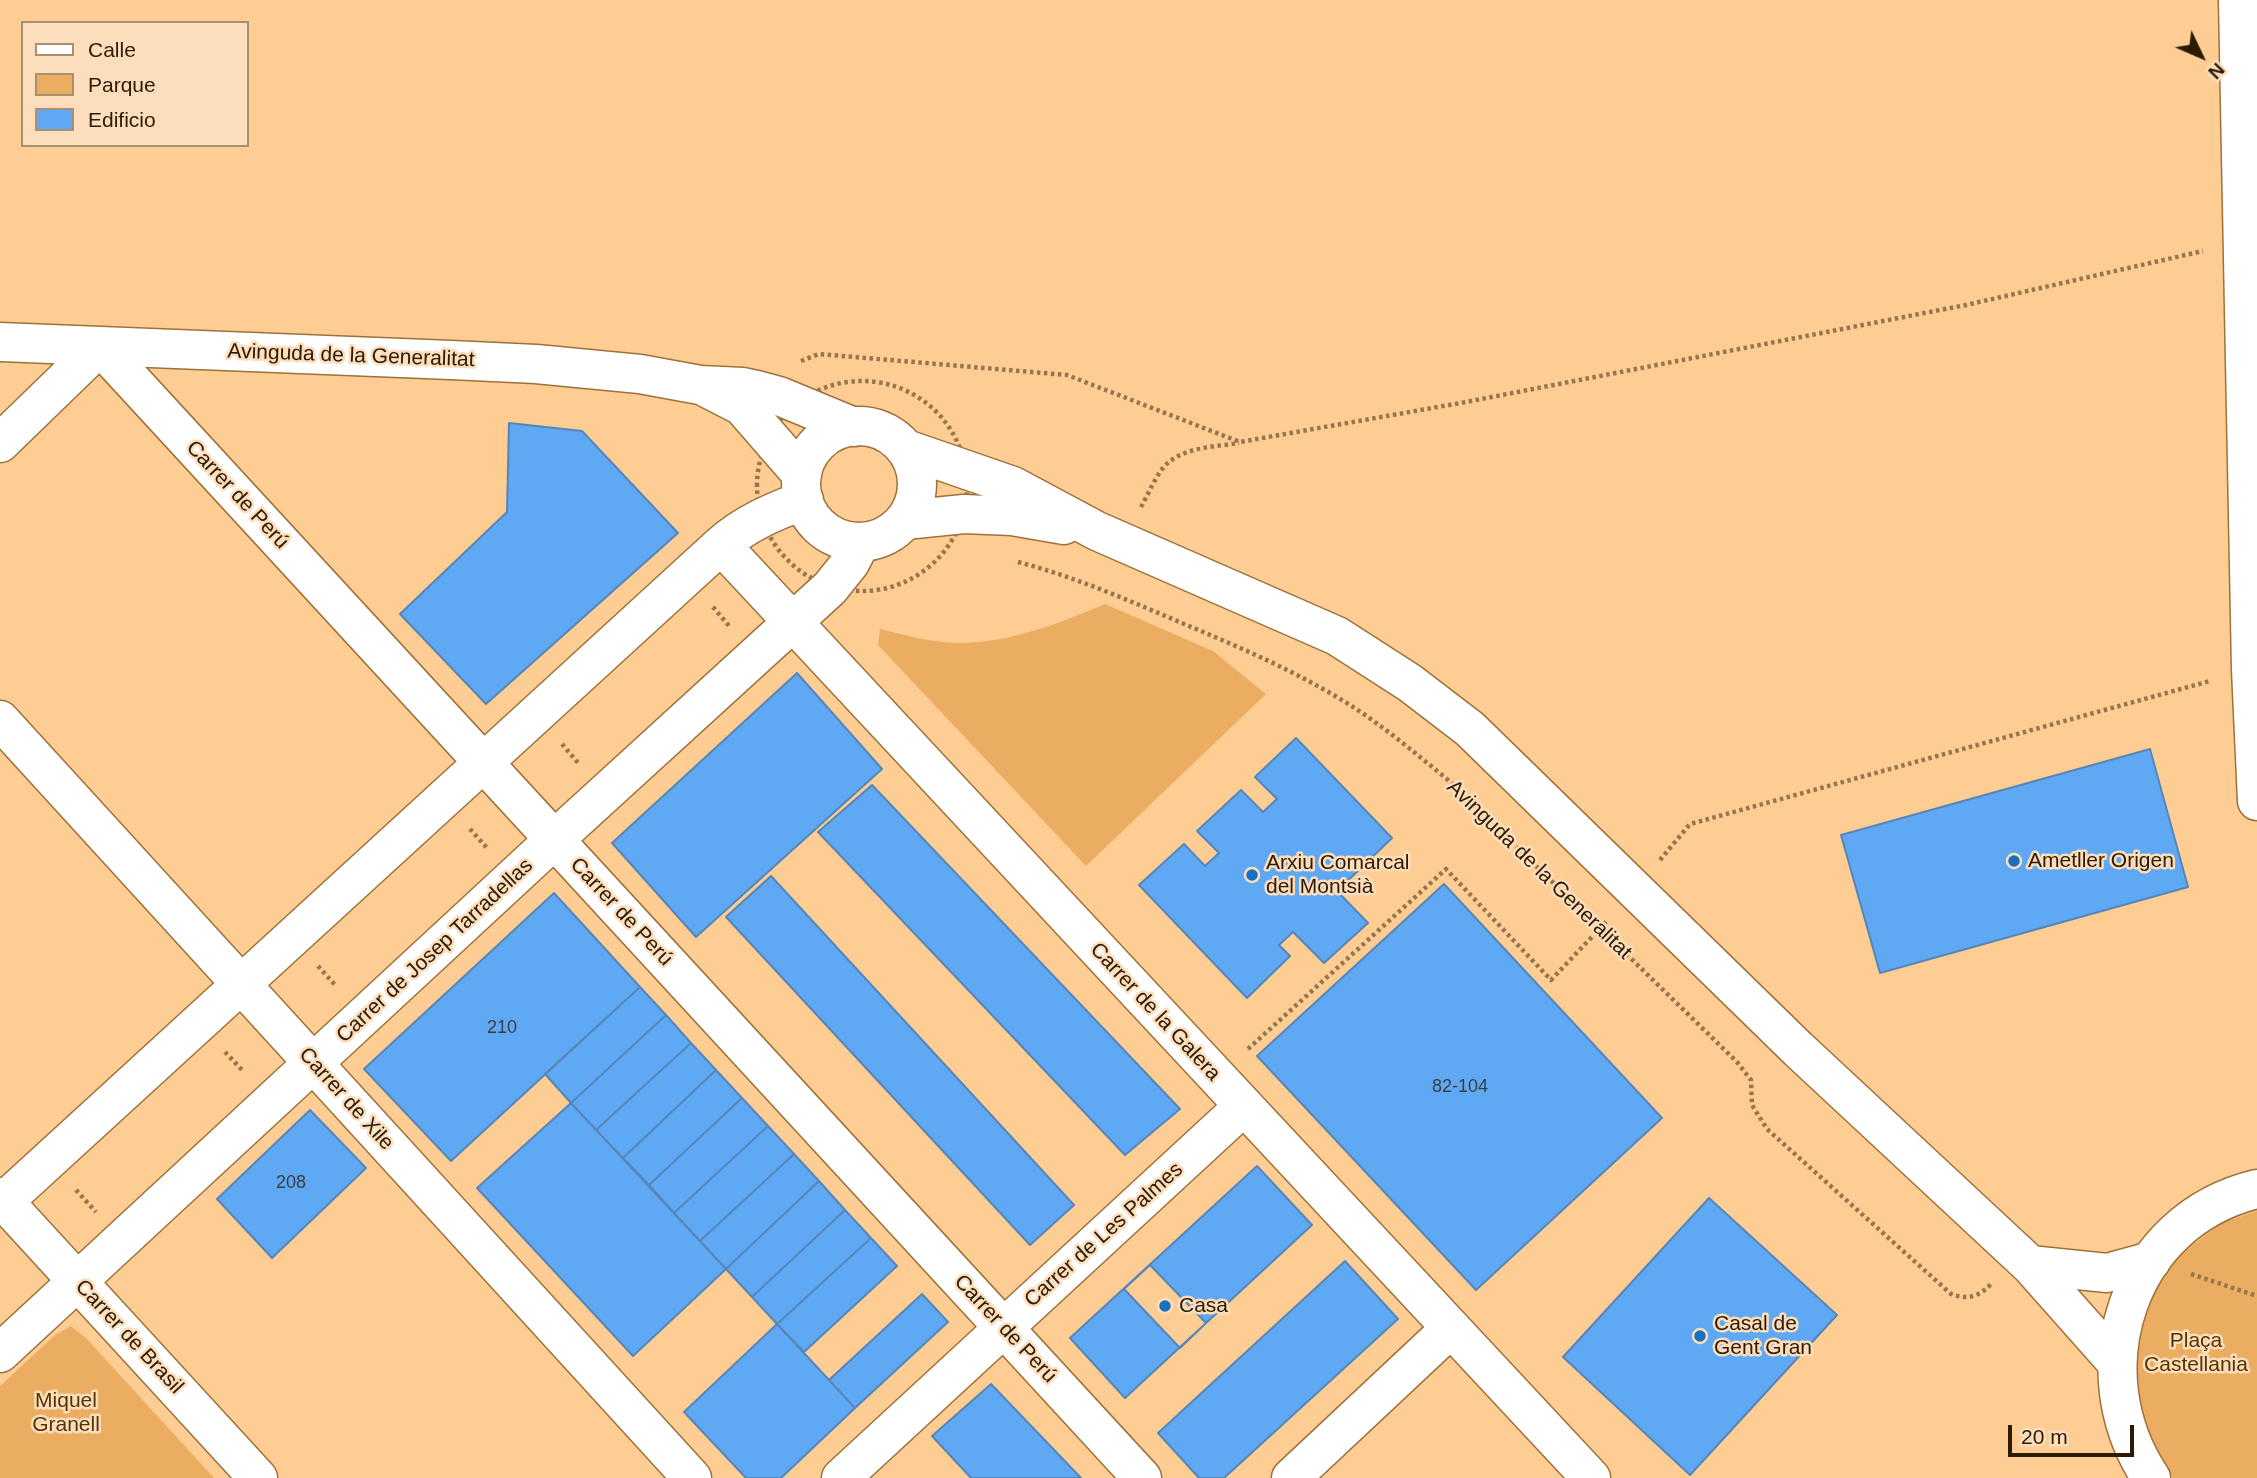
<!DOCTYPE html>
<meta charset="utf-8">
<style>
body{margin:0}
#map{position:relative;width:2257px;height:1478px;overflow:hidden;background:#fecd93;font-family:Helvetica,sans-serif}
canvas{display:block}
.legend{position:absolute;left:21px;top:21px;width:228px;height:126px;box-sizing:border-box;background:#fcdebd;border:2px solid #a99073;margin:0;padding:9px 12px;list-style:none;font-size:21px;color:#2c1a03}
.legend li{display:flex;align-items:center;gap:14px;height:35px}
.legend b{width:35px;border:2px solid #a99073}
.north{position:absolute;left:2166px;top:21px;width:70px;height:70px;-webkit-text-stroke:5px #fcdebd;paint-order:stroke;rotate:134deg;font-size:19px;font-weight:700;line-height:28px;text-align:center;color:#2c1a03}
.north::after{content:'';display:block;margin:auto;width:24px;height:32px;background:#2c1a03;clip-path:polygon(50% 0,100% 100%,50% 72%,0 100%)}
.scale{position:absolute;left:2008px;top:1425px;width:126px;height:32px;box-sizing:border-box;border:4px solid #2c1a03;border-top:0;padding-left:9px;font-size:21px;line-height:24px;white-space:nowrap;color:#2c1a03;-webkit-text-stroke:5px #fcdebd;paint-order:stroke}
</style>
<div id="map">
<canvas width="2257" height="1478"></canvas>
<ul class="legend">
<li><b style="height:9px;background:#fff"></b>Calle</li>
<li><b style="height:19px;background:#eaad61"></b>Parque</li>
<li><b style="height:19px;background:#5fa9f4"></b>Edificio</li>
</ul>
<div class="north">N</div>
<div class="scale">20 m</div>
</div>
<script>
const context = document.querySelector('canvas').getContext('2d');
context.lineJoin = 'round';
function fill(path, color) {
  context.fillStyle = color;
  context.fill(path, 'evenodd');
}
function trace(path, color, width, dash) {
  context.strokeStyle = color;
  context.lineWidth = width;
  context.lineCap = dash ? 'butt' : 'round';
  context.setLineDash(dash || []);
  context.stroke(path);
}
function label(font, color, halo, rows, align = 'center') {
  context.font = font + ' Helvetica,sans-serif';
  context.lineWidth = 5;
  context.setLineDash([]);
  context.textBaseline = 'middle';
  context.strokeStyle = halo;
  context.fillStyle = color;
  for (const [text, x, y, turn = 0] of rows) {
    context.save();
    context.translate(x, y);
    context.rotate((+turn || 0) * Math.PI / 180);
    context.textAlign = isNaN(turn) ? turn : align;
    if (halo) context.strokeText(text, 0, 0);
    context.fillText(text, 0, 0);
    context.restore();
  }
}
fill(new Path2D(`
 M1105 604 1213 651 1266 694 1086 866 878 645 880 629C904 635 930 642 954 643 1007 644 1058 624 1105 604Z
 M2257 1211V1478H2173L2151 1445 2138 1410 2136 1335 2149 1299 2179 1256 2221 1223Z
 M71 1326 87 1339 214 1478H0V1386L55 1335Z`), '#eaad61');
const building = new Path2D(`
 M509 423 582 431 678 533 486 704 400 614 507 512Z
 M797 673 882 769 696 937 612 843Z
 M1296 738 1392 838 1337 891 1368 923 1324 963 1293 932 1279 945 1290 956 1247 998 1139 885 1184 844 1205 866 1219 853 1197 831 1241 790 1263 812 1277 799 1255 777Z
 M2150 749 2188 887 1880 973 1841 835Z
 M872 785 1180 1109 1125 1155 818 832Z
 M771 876 1074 1205 1030 1245 726 917Z
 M1444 884 1662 1118 1476 1290 1257 1056Z
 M554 893 640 987 451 1161 364 1069Z
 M640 987 666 1015 571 1103 545 1074Z
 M666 1015 691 1043 596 1130 571 1103Z
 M691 1043 716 1070 623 1158 596 1130Z
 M716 1070 742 1098 649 1185 623 1158Z
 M742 1098 768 1126 674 1213 649 1185Z
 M571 1103 726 1269 633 1356 477 1188Z
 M310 1110 366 1168 272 1258 217 1199Z
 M768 1126 794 1154 700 1241 674 1213Z
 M794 1154 819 1181 726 1269 700 1241Z
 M1257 1166 1312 1225 1125 1398 1070 1338Z
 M819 1181 845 1210 752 1297 726 1269Z
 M1709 1198 1837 1315 1690 1475 1563 1357Z
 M845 1210 871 1238 777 1324 752 1297Z
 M871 1238 897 1266 804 1352 777 1324Z
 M1345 1261 1398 1319 1224 1478H1199L1158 1433Z
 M1150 1265 1206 1323 1180 1348 1124 1289Z
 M922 1294 948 1322 855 1408 829 1380Z
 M777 1324 855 1408 781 1478H746L684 1412Z
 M991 1384 1081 1478H971L932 1436Z`);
fill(building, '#5fa9f4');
trace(building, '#5685b7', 2);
const minor = new Path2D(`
 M0 342 451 360 536 364 640 374 700 385 743 387 757 390 779 396 854 427
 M707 388 742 406 802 475
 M801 484a58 58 0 1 1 116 0a58 58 0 1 1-116 0Z
 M0 443 100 346 1142 1478
 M906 449 1013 486 1097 531 1337 636 1410 683 1470 729 1798 1049 2030 1265 2116 1362
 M905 520 964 514 1012 516 1064 525
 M721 545 1591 1478
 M0 720 692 1478
 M0 1197 258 1478
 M0 1205 721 545C746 523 773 512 804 500
 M2030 1265 2107 1273 2151 1261
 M0 1353 555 839 830 588 850 563 861 542
 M841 1478 1244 1106
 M1291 1478 1451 1328`);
const tertiary = new Path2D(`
 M2238 0 2251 669 2257 801
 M2151 1478C2079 1371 2127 1220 2257 1189`);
trace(minor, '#9e7139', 41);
trace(tertiary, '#9e7139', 41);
trace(new Path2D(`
 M801 361 819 354 1067 375 1240 442 1466 402 1966 305 2203 251
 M757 486a105 105 0 1 1 210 0a105 105 0 1 1-210 0Z
 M1141 507C1148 495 1154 479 1163 468 1180 447 1214 447 1239 443
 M1018 562C1068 575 1116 595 1163 615 1217 638 1272 660 1323 689 1369 714 1408 747 1448 780L1737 1062 1751 1080 1752 1105 1767 1129 1951 1294C1967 1300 1979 1297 1991 1284
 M713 607 730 627
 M562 744 579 764
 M470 829 488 849
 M1660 860 1690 824 2210 681
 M318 966 336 986
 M1248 1049 1446 869 1551 980 1608 920
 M225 1052 243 1071
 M76 1190 96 1212
 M2191 1274 2257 1296`), '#98764d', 4.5, [3.5, 3.5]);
trace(minor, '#fff', 38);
trace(tertiary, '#fff', 38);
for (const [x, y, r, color] of [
 [2014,861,7,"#1971be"],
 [1252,875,7,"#1971be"],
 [1165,1306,7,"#1971be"],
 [1700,1336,7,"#1971be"]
]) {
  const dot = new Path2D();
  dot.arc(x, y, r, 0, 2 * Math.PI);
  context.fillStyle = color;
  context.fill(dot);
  trace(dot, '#fcdebd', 2.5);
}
label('18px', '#393e3f', null, [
 ["210",502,1028],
 ["82-104",1460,1087],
 ["208",291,1183]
]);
label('21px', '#2c1a03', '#fcdebd', [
 ["Avinguda de la Generalitat",351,356,2],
 ["Carrer de Perú",237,495,47],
 ["Avinguda de la Generalitat",1539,870,44],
 ["Carrer de Perú",621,912,47],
 ["Carrer de Josep Tarradellas",435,951,-43],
 ["Carrer de la Galera",1155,1012,47],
 ["Carrer de Xile",346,1099,48],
 ["Carrer de Les Palmes",1104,1235,-42],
 ["Carrer de Perú",1005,1329,47],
 ["Carrer de Brasil",129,1337,47]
]);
label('21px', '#2c1a03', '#fcdebd', [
 ["Ametller Origen",2028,861],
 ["Arxiu Comarcal",1266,863],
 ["del Montsià",1266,887],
 ["Casa",1179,1306],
 ["Casal de",1714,1324],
 ["Gent Gran",1714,1348]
], 'left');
label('21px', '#530', '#fcdebd', [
 ["Plaça",2196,1341],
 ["Castellania",2196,1365],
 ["Miquel",66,1401],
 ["Granell",66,1425]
]);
</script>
